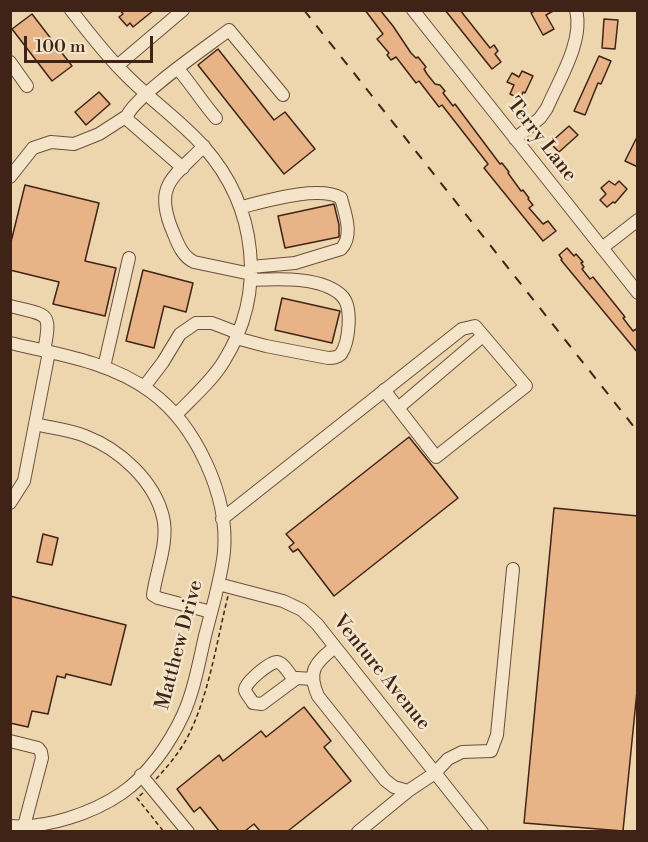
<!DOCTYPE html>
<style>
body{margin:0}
#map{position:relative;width:648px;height:842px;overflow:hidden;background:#edd6ae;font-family:"Libre Bodoni",serif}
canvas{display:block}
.frame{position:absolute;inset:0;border:12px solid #3f2316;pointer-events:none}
.scale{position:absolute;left:24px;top:36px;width:129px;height:27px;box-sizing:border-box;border:3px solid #3f2316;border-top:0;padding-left:8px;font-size:18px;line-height:21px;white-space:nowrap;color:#3f2316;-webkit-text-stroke:4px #f3e4ca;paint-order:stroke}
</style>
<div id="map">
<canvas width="648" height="842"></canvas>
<div class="frame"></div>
<div class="scale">100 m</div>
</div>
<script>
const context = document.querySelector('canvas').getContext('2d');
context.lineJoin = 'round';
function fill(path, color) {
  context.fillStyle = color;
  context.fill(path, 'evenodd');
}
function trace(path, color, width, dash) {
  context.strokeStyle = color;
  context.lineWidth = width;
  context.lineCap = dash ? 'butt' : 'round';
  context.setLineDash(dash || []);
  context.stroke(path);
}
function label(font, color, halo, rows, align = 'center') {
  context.font = font + ' "Libre Bodoni",serif';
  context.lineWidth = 5;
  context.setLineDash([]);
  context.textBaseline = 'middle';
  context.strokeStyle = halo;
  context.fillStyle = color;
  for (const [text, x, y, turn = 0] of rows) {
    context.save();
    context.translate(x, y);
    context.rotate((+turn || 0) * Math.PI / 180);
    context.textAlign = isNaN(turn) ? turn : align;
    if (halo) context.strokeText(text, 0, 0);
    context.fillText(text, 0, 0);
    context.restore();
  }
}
const building = new Path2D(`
 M120 10H154L133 27 130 23 127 26 119 17 123 14Z
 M365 10H380L393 26 411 53 416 58 418 57 426 67 424 69 427 74 435 84 440 85 445 91 443 93 453 106 455 104 500 164 502 163 509 172 508 173 521 191 523 190 529 198 528 199 533 205 529 208 543 224 548 221 556 231 543 241 484 168 488 164 442 105 439 107 419 81 416 83 396 57 391 60 387 55 389 53 377 39 383 34Z
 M445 10H460L490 48 494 45 498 51 495 54 501 62 492 69Z
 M536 10H555L546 15 554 29 543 35 531 13Z
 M32 14 72 66 52 81 12 29Z
 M604 19 618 20 615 49 602 48Z
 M218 49 274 120 285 112 315 149 284 174 198 65Z
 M599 56 611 61 601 84 598 83 585 115 574 111Z
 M522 71 533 76 525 93 523 92 520 99 510 94 514 85 507 82 512 73 519 77Z
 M99 92 110 104 86 125 75 112Z
 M569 126 578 135 559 152 550 143Z
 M638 135V167L625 161Z
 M609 181 615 185 619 181 627 189 615 203 613 202 607 207 600 200 606 194 601 188Z
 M25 185 99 203 85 261 116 268 105 316 53 304 59 282 10 270V246Z
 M334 204 339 225V237L285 248 278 216Z
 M567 248 574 256 576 254 583 262 581 263 584 267 582 269 590 279 593 277 625 317 623 318 633 331 638 328V353L561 260 562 259 559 255Z
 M143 270 193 283 186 312 164 306 154 348 126 341Z
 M282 298 340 311 332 343 275 330Z
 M409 437 458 498 334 596 298 549 293 552 289 547 294 543 286 534Z
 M554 508 638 516V681L623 831 524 823Z
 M43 534 58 538 52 565 37 562Z
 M10 596 126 625 111 685 66 674 65 678 57 676 48 714 32 711 28 727 10 723Z
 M304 707 331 741 324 747 351 781 288 831H260L254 824 245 831H219L200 807 194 812 177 789 219 755 223 761 261 731 266 737Z`);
fill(building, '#e7b387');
trace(building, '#3f2316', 1.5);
const minor = new Path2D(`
 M71 10C88 32 105 54 124 73 149 99 180 120 204 147 257 207 267 292 224 361 212 381 192 398 176 415
 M413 10 638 293
 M10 62 27 86
 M117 66 183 10
 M178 69C192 85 202 102 216 118
 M515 139 540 118 547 108C559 80 584 41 576 10
 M204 146C173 178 153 185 173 232 178 244 182 256 194 262L251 274
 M183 168 129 121 127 116C135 96 208 46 229 30L283 95
 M10 177 33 148 51 142 74 144 99 134 127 116
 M242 207C266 201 319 185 341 198 345 213 354 236 341 249L295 263 251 267
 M602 248 638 220
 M10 306C48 316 52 310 44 351
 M236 338 266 346 328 358C333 358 337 358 341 354 349 342 353 307 342 296 322 276 277 279 251 280
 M10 343C58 354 111 362 151 392 196 425 229 496 224 552 221 580 212 608 205 636 199 662 194 691 183 715 170 743 148 775 122 793 93 813 46 829 10 826
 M104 367 129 258
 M144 387 163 362 180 334 196 323H212L238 333
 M398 408 478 340
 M35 424C51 428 70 430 85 436 119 449 154 480 163 517 169 542 156 571 153 595L158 598 211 612
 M10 503 24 481 49 352
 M222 519 462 329 475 326 526 386 436 457 384 390
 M218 584 283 601 302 610 317 624 482 832
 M335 647C315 663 307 671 318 696L385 780 394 787 408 791 435 773 448 759 462 752 491 751 497 735 513 569
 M294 680C290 675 284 663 277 662 271 661 244 683 245 690 246 694 251 699 253 703L262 704 297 678 313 679
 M10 741 38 748 41 752 42 758 24 826
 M141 775 188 832
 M358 832 408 791`);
trace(minor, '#6a503c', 14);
trace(new Path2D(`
 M156 779C170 764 183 748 191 730 210 689 217 640 228 596
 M143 793 137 798 164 832`), '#3f2316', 1.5, [4.5, 3]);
trace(minor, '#f3e4ca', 12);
trace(new Path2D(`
 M304 10 638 432`), '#3f2316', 2, [10, 10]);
label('20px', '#3f2316', '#f3e4ca', [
 ["Terry Lane",541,140,52],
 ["Matthew Drive",180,645,-75],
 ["Venture Avenue",381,673,51]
]);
</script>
